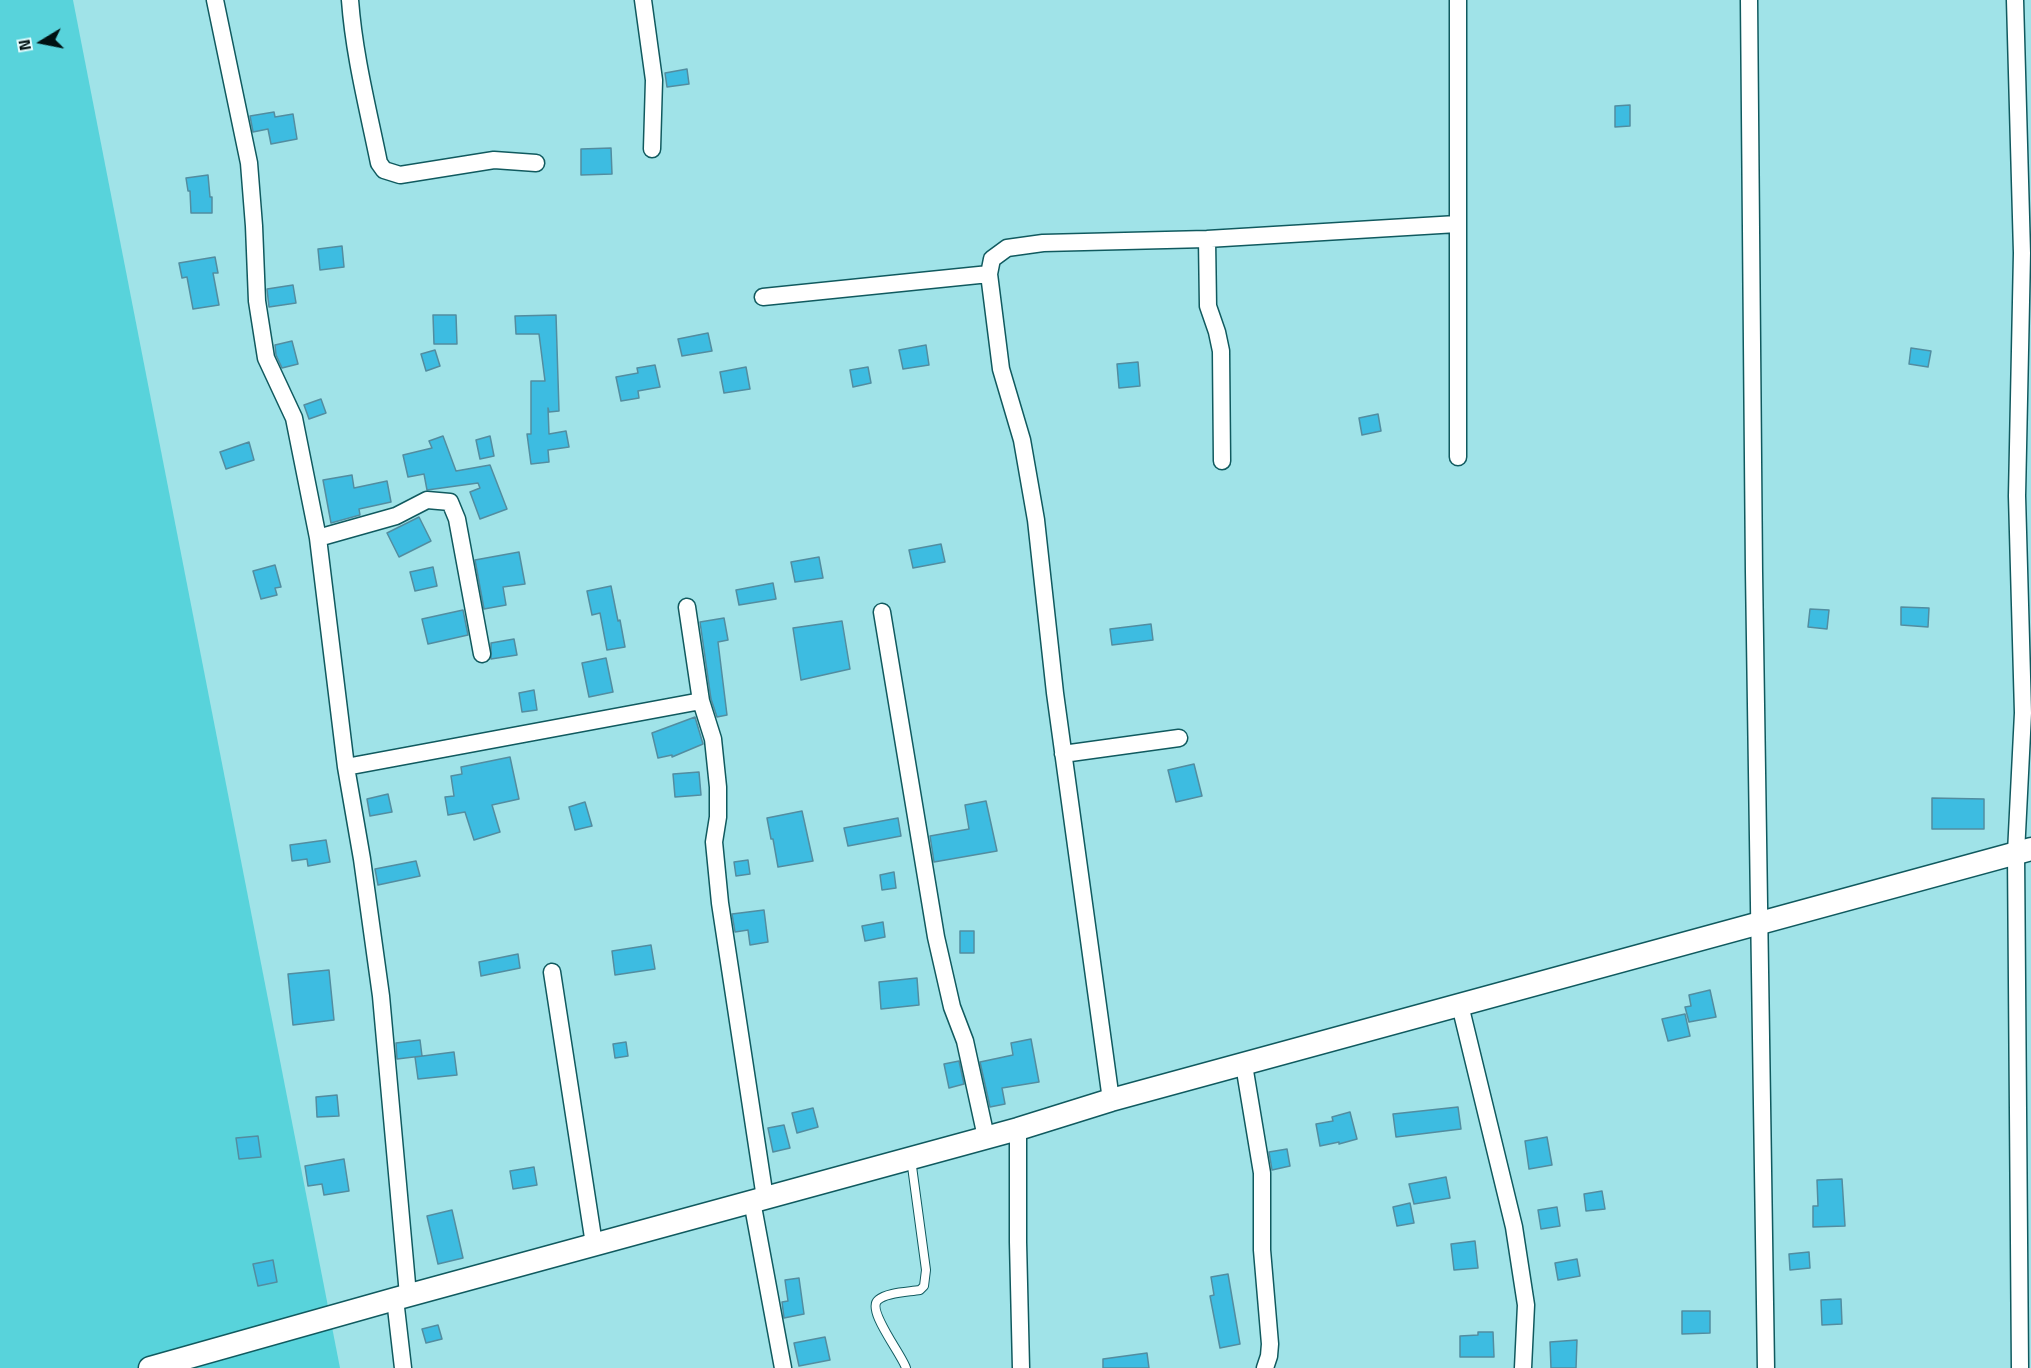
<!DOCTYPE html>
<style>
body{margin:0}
#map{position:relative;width:2031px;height:1368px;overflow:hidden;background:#a0e3e8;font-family:"Titillium Web",sans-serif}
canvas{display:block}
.north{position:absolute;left:12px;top:12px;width:60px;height:60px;-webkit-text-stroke:4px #e2fcfe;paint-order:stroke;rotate:260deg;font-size:16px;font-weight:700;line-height:24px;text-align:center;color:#001112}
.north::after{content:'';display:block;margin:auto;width:21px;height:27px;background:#001112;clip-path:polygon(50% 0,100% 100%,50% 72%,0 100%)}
</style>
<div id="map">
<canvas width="2031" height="1368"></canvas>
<div class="north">N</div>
</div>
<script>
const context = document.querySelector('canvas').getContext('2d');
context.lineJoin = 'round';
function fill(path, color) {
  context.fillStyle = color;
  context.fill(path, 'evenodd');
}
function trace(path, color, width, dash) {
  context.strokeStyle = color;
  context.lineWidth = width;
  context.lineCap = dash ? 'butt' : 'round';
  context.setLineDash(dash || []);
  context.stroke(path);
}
fill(new Path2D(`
 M0 0H73L340 1368H0Z`), '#58d3db');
const building = new Path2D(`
 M687 69 689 84 667 87 665 73Z
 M1630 105V126L1615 127V106Z
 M274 112 275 117 293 114 297 139 271 144 268 129 253 132 250 116Z
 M611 148 612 174 581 175V149Z
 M208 175 210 197H212V213H191L190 191H188L186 178Z
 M342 246 344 267 320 270 318 249Z
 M215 257 218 273H213L219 305 193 309 187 277 182 278 179 263Z
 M293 285 296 303 269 307 267 289Z
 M433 315H456L457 344H434Z
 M556 315 559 411 549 412 548 408 549 434 566 431 569 447 548 450 549 462 531 464 527 434H531V381H545L539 334H516L515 316Z
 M708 333 712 351 682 356 678 339Z
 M292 341 298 364 282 368 276 355 275 345Z
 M926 345 929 365 903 369 899 350Z
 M1911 348 1931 351 1928 367 1909 364Z
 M435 350 440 366 426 371 421 354Z
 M1138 362 1140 386 1119 388 1117 364Z
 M655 365 660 387 638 391 639 398 621 401 616 377 638 373 637 368Z
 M746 367 750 389 724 393 720 372Z
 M868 367 871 383 853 387 850 370Z
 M321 399 326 413 309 419 304 405Z
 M1378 414 1381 431 1362 435 1359 418Z
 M443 436 456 471 490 465 507 509 480 519 470 492 480 488 478 483 427 490 424 474 408 477 403 455 432 448 429 441Z
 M490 436 494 456 480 459 476 440Z
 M249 442 254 460 226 469 220 452Z
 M352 475 354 488 387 481 391 502 359 509 360 515 331 523 323 480Z
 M419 517 431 541 399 557 387 533Z
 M941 544 945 562 913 568 909 550Z
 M519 552 525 584 503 587 506 605 484 609 475 560Z
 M819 557 823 578 795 582 791 562Z
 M275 565 281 587 275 588 277 595 261 599 253 571Z
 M433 567 437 586 415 591 410 572Z
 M773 583 776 599 739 605 736 590Z
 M611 586 618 621 620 620 625 647 607 650 600 613 592 615 587 591Z
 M1901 607 1929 608 1928 627 1901 625Z
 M1810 609 1829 610 1827 629 1808 627Z
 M463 610 468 635 428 644 422 619Z
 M724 618 728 640 718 642 727 715 717 717 711 699 700 622Z
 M842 621 850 669 801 680 793 628Z
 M1151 624 1153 640 1112 645 1110 629Z
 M514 639 517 655 491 659V643Z
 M606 658 613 692 589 697 582 663Z
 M534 690 537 710 522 712 519 693Z
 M695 717 703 744 672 757V755L658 758 652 733Z
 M510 757 519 799 492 805 500 832 474 840 465 812 448 815 445 797 454 796 451 776 462 774 461 767Z
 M1194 764 1202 796 1176 802 1168 770Z
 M699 772 701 795 675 797 673 774Z
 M388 794 392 812 370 816 367 799Z
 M1932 798 1984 799V829H1932Z
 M986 801 997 851 934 862 930 836 969 829 965 805Z
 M585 802 592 826 575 830 569 807Z
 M802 811 813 861 778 867 773 839H771L767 818Z
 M898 818 901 836 848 846 844 828Z
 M326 840 330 862 308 866 307 859 292 861 290 845Z
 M748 860 750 874 736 876 734 862Z
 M416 861 420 876 378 885 375 869Z
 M894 872 896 888 882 890 880 875Z
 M764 910 768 942 750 945 748 930 735 932 732 914Z
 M883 922 885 937 865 941 862 926Z
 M960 931H974V953H960Z
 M651 945 655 969 615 975 612 951Z
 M518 954 520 968 481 976 479 962Z
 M329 970 334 1020 293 1025 288 974Z
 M917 978 919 1005 881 1009 879 982Z
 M1710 990 1716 1017 1689 1022 1685 1007 1691 1006 1689 995Z
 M1685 1014 1690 1036 1668 1041 1662 1019Z
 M1031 1039 1039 1082 1002 1088 1005 1104 990 1107 980 1062 1013 1055 1011 1043Z
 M420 1040 422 1056 397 1059 396 1043Z
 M626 1042 628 1056 615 1058 613 1044Z
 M454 1052 457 1075 418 1079 415 1057Z
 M959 1061 964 1084 949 1088 944 1064Z
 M337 1095 339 1116 317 1117 316 1097Z
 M1458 1107 1461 1129 1396 1137 1393 1114Z
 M813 1108 818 1127 797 1133 792 1113Z
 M1350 1112 1357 1139 1339 1144V1142L1320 1146 1316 1124 1333 1121 1332 1117Z
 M784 1125 790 1148 773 1152 768 1128Z
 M258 1136 261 1157 239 1159 236 1138Z
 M1547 1137 1552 1165 1529 1169 1525 1141Z
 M1287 1149 1290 1166 1272 1170 1269 1152Z
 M344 1159 349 1191 324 1195 322 1184 308 1186 305 1166Z
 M534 1167 537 1185 513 1189 510 1171Z
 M1446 1177 1450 1198 1414 1204 1409 1184Z
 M1842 1179 1845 1226 1813 1227V1206H1818L1817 1180Z
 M1602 1191 1605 1209 1586 1211 1584 1194Z
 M1410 1203 1414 1223 1397 1226 1393 1207Z
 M1557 1207 1560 1226 1541 1229 1538 1210Z
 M452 1210 463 1258 438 1264 427 1216Z
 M1475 1241 1478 1268 1454 1270 1451 1244Z
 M1809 1252 1810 1268 1790 1270 1789 1254Z
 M1577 1259 1580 1276 1558 1280 1555 1263Z
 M273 1260 277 1282 258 1286 253 1264Z
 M1228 1274 1240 1344 1220 1348 1210 1296 1214 1295 1211 1277Z
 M799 1278 804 1314 784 1318 782 1302 788 1301 785 1280Z
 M1841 1299 1842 1324 1822 1325 1821 1300Z
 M1682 1311H1710V1333L1682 1334Z
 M438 1325 442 1339 426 1343 422 1329Z
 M1478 1332H1493L1494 1357H1460V1336L1478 1335Z
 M825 1337 830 1360 799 1366 794 1343Z
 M1577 1340 1576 1368H1551L1550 1342Z
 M1147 1353 1149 1368H1103V1359Z`);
fill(building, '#3dbce1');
trace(building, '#528da0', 1.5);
const lane = new Path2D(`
 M906 1368C901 1353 866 1310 878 1300 887 1292 908 1292 920 1290L924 1286 926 1270 911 1159`);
const street = new Path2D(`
 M215 0 249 163 254 226 257 301 266 358 294 418 318 538 346 767 362 859 381 996 408 1295
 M350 0C354 55 368 109 379 163L384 170 400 175 494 160 536 163
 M643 0 654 80 652 149
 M1749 0 1754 572 1766 1368
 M2015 0 2022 253 2017 496 2023 713 2016 853 2020 1368
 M1207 239 1208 306 1217 332 1221 351 1222 461
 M763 297 989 274
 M1458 457V0
 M318 538 396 516 427 500 450 502 457 519 482 654
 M687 607 701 701 713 739 718 787V817L714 842 720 903 765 1198
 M882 612 936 937 952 1007 965 1041 986 1137
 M1063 754 1179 738
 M346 767 701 701
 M552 972 594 1244
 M1460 1005 1514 1227 1526 1305 1523 1368
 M1244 1065 1262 1173V1250L1270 1344 1269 1356 1265 1368
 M1111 1100 1055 693 1036 520 1022 440 1001 369 989 274 992 259 1007 248 1043 243 1207 239 1457 224
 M1018 1129V1242L1021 1368
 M752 1201 783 1368
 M395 1299 403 1368`);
const secondary = new Path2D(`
 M150 1368 395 1299 1018 1129 1111 1100 2031 849`);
trace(lane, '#105a5f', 10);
trace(street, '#105a5f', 19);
trace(secondary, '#105a5f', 25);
trace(lane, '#fff', 8);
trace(street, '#fff', 16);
trace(secondary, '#fff', 22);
</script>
